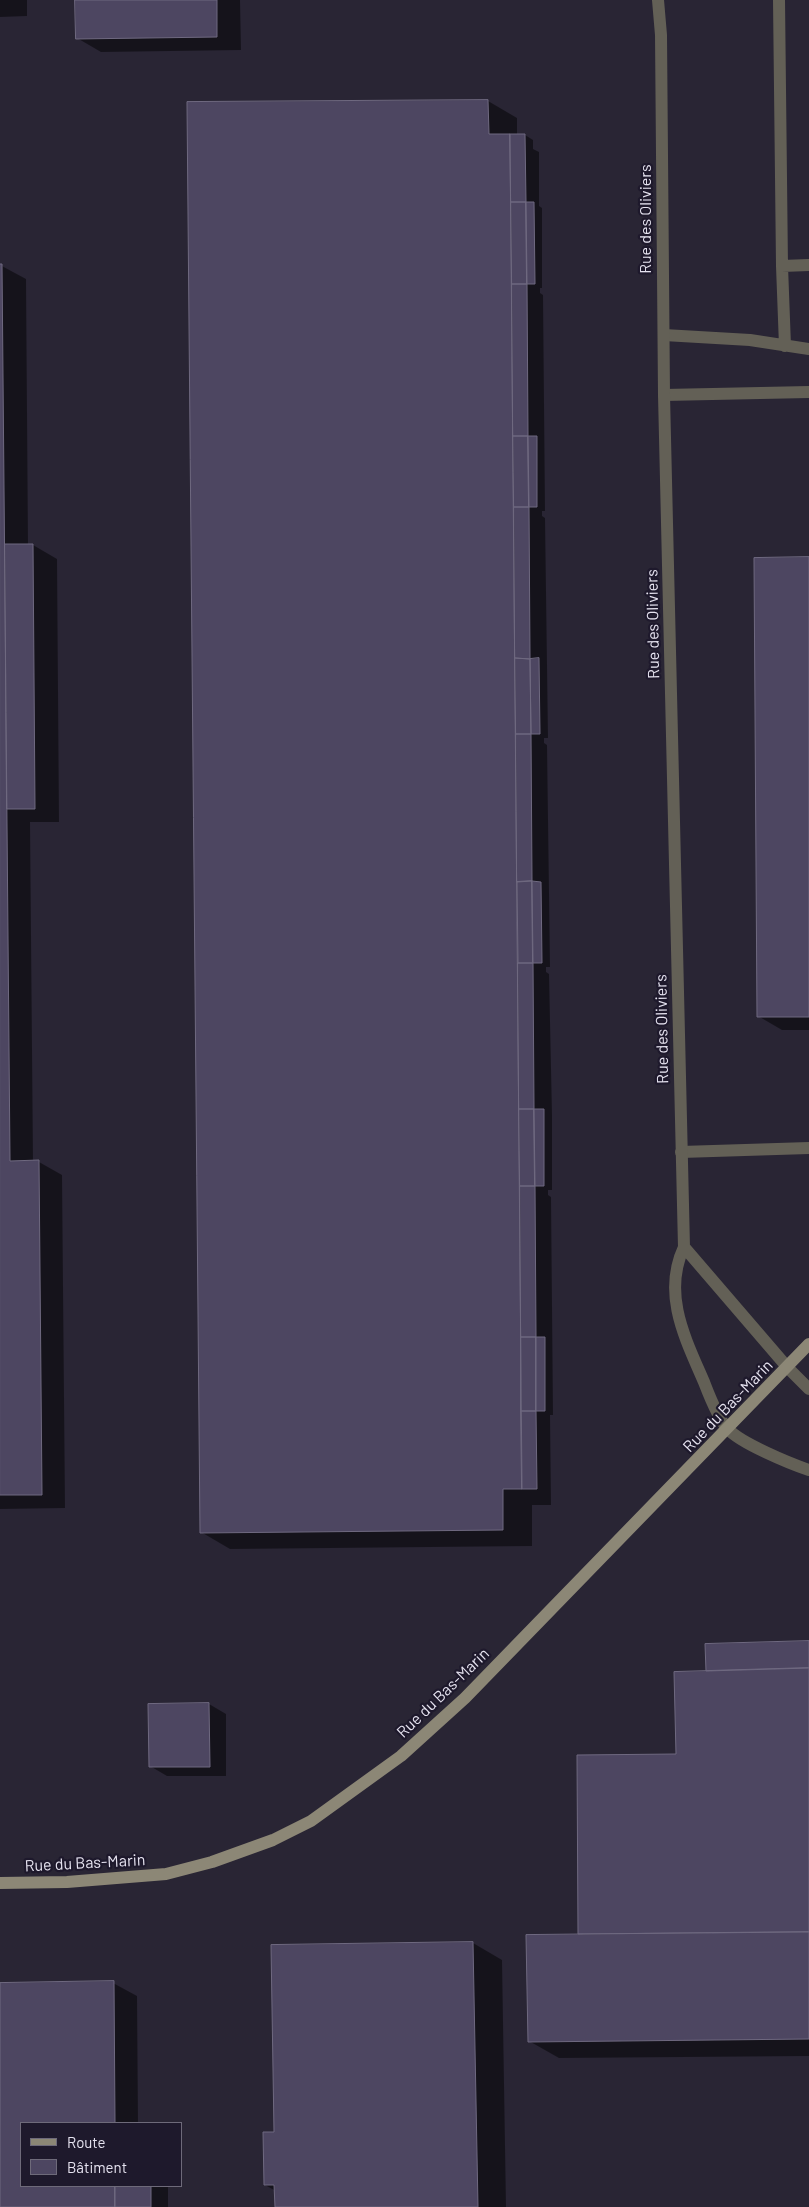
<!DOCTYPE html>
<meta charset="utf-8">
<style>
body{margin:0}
#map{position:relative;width:809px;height:2207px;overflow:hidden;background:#1e192c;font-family:Barlow,sans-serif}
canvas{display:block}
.legend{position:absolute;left:20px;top:2122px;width:162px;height:65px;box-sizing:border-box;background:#1e192c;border:1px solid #6e6a7a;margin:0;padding:6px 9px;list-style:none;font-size:15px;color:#e6e3f0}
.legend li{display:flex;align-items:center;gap:10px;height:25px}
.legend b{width:25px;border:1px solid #6e6a7a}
</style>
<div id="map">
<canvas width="809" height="2207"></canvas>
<ul class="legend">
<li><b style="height:6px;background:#8c8776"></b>Route</li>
<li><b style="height:14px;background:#4d4661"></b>Bâtiment</li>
</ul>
</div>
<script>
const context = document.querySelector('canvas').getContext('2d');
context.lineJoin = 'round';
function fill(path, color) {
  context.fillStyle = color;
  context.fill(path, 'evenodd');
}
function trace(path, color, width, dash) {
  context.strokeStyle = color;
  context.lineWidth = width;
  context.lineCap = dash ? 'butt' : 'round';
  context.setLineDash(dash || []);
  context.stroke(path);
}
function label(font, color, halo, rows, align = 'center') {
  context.font = font + ' Barlow,sans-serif';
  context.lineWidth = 4.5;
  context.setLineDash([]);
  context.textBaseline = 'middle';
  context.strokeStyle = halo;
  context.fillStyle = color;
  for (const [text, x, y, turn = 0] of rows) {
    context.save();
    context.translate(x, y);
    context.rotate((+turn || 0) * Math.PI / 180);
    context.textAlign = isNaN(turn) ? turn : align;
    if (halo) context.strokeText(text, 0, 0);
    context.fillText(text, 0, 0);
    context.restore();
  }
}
fill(new Path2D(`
 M0 0H809V2207H0ZM21 2123H181V2186H21Z`), '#292534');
fill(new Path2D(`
 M0 0H27V16L0 17Z
 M76 0H240L241 50 101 52 77 38Z
 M488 101 517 118V135H525L533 140V149L539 152V206L542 208V288H540V293L543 295 545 511H542V516L545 518 548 738H544V743L547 745 550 967H546V972L549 974 552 1115V1190H548V1195L551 1197 553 1415H550L551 1505H532V1546L230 1549 201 1532Z
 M0 265 26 279 28 545H33L57 559 59 822H30L33 1162H39L62 1175 65 1508 0 1509Z
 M809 559V1030H782L758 1016Z
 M809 1642V2056L559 2058 529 2041 583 1935 580 1933 677 1755 707 1673 706 1645Z
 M209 1704 226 1714V1776H167L150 1766 149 1705Z
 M473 1943 502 1960 506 2207H276V2191L265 2185 275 2133 272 1946Z
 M113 1983 137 1996 138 2123H21V2186H168V2207H0V1984Z`), '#0007');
const building = new Path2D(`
 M75 0H217V37L76 39Z
 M488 100 489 134H510L522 1489H503V1530L200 1533 187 102Z
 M510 134H525L526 202H511Z
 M511 202H526L527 284H512Z
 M526 202H534L535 284H527Z
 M0 264H2L10 1161 39 1160 42 1495H0Z
 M512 284H527L528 436H513Z
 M513 436H528L529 507H514Z
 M528 436H537V507H529Z
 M514 507H529L530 659 515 658Z
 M5 544H33L35 809H7Z
 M809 557V1017H757L754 558Z
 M515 658 530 659 531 734H516Z
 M539 658 540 734H531L530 659Z
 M516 734H531L532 881 517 882Z
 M532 881 541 882 542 963H533Z
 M532 881 533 963H518L517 882Z
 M518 963H533L534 1109H519Z
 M519 1109H534L535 1186H520Z
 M534 1109H544V1186H535Z
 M520 1186H535L536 1337H521Z
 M521 1337H536V1411H521Z
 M536 1337H545V1411H536Z
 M521 1411H536L537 1489H522Z
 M809 1641V1668L706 1671 705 1644Z
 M809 1668V1932L578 1934 577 1755 676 1754 674 1672Z
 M209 1703 210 1767H149L148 1704Z
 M809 1932V2039L528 2042 526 1935Z
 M473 1942 478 2207H275L274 2185H264L263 2132H274L271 1945Z
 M114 1981 115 2123H21V2186H115V2207H0V1983Z
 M115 2186H151V2207H115Z`);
fill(building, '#4d4661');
trace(building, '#6f6980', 1);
trace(new Path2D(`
 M779 0 782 266 785 346
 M782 266 809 265
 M664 335 750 340 809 349
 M664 395 809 392
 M681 1152 809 1148`), '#636056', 12);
trace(new Path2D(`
 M658 0 661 35 664 395 684 1247C662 1294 685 1338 704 1382 709 1395 718 1419 728 1429 740 1443 791 1464 809 1470
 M684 1247 788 1368 809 1389`), '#636056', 12);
trace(new Path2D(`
 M0 1883 67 1882 166 1874 212 1862 273 1840 311 1821 401 1756 465 1698 809 1344`), '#8c8776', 12);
label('16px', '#e6e3f0', '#1e192c', [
 ["Rue des Oliviers",646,219,-90],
 ["Rue des Oliviers",653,624,-91],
 ["Rue des Oliviers",662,1029,-91],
 ["Rue du Bas-Marin",728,1406,-46],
 ["Rue du Bas-Marin",443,1693,-44],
 ["Rue du Bas-Marin",85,1863,-3]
]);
</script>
